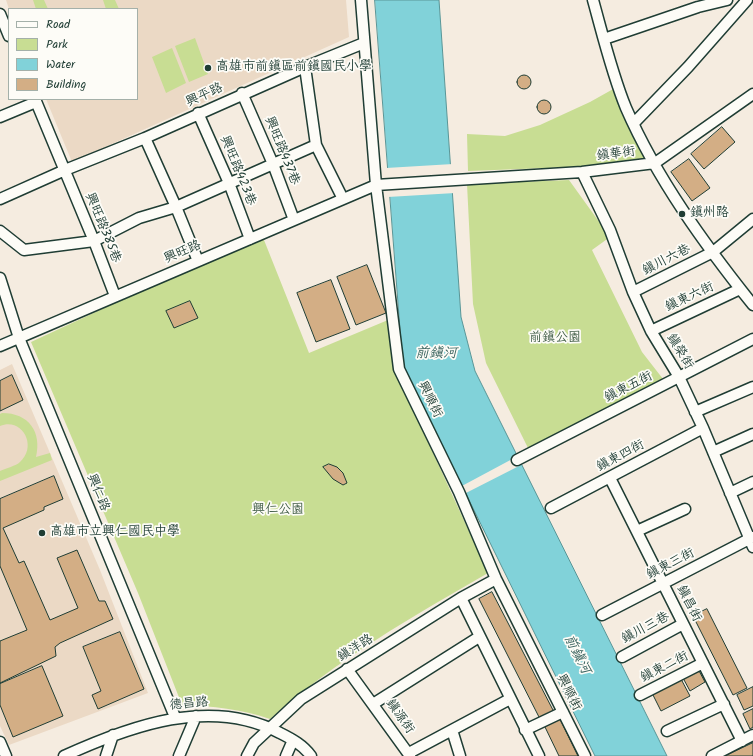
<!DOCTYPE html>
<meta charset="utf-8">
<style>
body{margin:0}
#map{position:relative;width:753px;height:756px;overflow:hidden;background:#f5ece0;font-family:Kalam,sans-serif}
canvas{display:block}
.legend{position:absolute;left:8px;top:8px;width:130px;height:92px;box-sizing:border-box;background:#fdfcf7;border:1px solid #a4b0a9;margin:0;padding:5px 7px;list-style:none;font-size:12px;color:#1f3d34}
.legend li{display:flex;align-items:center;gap:8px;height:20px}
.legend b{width:20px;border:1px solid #a4b0a9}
</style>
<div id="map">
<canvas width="753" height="756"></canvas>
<ul class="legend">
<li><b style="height:5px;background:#fdfcf7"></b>Road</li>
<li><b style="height:11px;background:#c8dd93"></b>Park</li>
<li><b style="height:11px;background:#81d2d9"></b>Water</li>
<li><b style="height:11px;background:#d3ae85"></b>Building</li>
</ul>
</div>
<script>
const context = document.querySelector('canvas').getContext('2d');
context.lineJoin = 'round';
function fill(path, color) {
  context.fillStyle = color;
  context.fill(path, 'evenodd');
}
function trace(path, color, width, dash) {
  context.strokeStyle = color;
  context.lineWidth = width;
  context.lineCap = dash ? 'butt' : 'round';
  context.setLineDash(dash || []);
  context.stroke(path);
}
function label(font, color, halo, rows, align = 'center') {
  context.font = font + ' Kalam,"LXGW WenKai TC",sans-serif';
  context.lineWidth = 3.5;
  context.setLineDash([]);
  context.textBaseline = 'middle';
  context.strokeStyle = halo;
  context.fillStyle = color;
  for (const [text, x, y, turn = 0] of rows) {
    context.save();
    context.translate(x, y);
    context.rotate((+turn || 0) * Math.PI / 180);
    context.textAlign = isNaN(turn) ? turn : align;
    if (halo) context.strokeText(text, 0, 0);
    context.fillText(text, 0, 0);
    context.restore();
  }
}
fill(new Path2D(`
 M6 0H346L349 37 72 162 46 99H137V9H9Z
 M12 364 100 570 148 693 9 745 0 726V370Z`), '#ebd9c5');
fill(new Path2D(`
 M33 0H44L48 9H36Z
 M103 0H115L119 9H106Z
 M195 38 208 74 189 82 175 46Z
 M172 48 186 83 166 93 152 57Z
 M615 88 653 164 468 171 467 134 505 136 540 125 590 102Z
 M569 180 610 237 592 250 642 352 663 379 528 448 486 363 473 304 467 184Z
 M262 235 309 353 388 320 397 374 488 573C412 617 336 660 270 719 241 709 213 706 182 705L138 593 31 342Z
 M2 413C29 413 42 432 36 457L50 453 52 460 0 481V471C6 468 16 466 20 462 38 446 22 417 0 426V414Z`), '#c8dd93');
const water = new Path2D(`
 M375 0H439L461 317 475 371 667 756H595L403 366Z`);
fill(water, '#81d2d9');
trace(water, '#5a9697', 1);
fill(new Path2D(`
 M453 164 455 193 388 197 386 168Z
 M516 457 519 466 464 494 460 487Z`), '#f5ece0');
const building = new Path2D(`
 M517 82a7 7 0 1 1 14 0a7 7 0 1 1-14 0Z
 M537 107a7 7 0 1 1 14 0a7 7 0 1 1-14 0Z
 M722 127 735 142 704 169 691 154Z
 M689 159 710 188 692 201 671 172Z
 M367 265 386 313 356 325 337 277Z
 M331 280 350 329 316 342 297 293Z
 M190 301 198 318 174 328 166 311Z
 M12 375 23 400 0 411V381Z
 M329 464 337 467 343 473 347 483 343 485 333 479 323 467Z
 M54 476 63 499 44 507V510L3 528 19 563 24 561 50 620 78 608 57 558 77 550 99 601H105L113 619 60 643 55 647 56 656 0 683V641L27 630 0 566V499Z
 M492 592 554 712 540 719 479 599Z
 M707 609 747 688 733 695 693 616Z
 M120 632 144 689 98 709 92 695 101 691 83 647Z
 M42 666 63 716 13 737 0 705V684Z
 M698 669 705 682 690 691 683 678Z
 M681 679 690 696 661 711 652 693Z
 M753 687V706L744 710 737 695Z
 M753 709V727L750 729 743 714Z
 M560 719 578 756H559L545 727Z
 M753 743V756H725Z`);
fill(building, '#d3ae85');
trace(building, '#1f3d34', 1);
const street = new Path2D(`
 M361 0 376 185 399 369 459 492 496 579 585 756
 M593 0C603 36 612 74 626 108 657 179 705 245 753 305
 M0 14 9 36
 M604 39 698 7 727 0
 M305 67 316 145 343 199
 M242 93 273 164 294 220
 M35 99 94 241 115 296
 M198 113 229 183 250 239
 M0 117 36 102
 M634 123 688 67 747 0
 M145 138 176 207 198 261
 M582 172 610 230 633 292 651 331 679 377 703 428 753 547
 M0 199 65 170 145 138 305 67 364 43
 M0 231 24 250 94 241 139 218 176 207 316 145
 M0 278 19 338 175 717
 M633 292 713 252 753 219
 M651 331 740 289
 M0 346 376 185 582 172 655 163 753 94
 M695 412 753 387
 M713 452 753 434
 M517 460 753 339
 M610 478 742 741
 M730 493 753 482
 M551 508 703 428
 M637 531 685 509
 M461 598 496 579
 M602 615 753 537
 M622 657 683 624
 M347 669 410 756
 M640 695 703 663
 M373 704 479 637
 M452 730 460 756
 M525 730 563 712
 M667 731 724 704
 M0 742 6 756
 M409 753 510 699
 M64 756C130 726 211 696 280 733 292 739 303 745 311 756
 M106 756 113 735
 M179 756 196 716
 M247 756 254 743 301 699 461 598 539 756
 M286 756 293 740
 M712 756 753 735`);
trace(street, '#1f3d34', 13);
trace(street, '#fdfcf7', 10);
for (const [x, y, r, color] of [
 [208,68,4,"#1f3d34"],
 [682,214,4,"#1f3d34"],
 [42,533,4,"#1f3d34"]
]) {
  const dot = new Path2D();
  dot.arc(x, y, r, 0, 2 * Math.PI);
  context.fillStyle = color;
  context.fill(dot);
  trace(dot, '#fdfcf7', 1.5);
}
label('13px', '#1f3d34', '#fdfcf7', [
 ["高雄市前鎮區前鎮國民小學",216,68],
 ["鎮州路",690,214],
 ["高雄市立興仁國民中學",50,533]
], 'left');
label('13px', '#1f3d34', '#fdfcf7', [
 ["興平路",205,96,-24],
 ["興旺路437巷",281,151,68],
 ["鎮華街",616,155,-7],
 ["興旺路423巷",237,171,68],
 ["興旺路385巷",102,228,68],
 ["興旺路",183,253,-23],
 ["鎮川六巷",667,261,-27],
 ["鎮東六街",690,298,-25],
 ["鎮榮街",679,352,59],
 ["鎮東五街",629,388,-27],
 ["興順街",429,400,64],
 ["鎮東四街",621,457,-28],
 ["興仁路",97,493,68],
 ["鎮東三街",671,565,-27],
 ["鎮昌街",688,604,63],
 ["鎮川三巷",646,629,-28],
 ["鎮洋路",356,649,-32],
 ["鎮東二街",665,668,-27],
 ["興順街",568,693,63],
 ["德昌路",189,705,-5],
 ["鎮源街",399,717,55]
]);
label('13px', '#415d47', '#fdfcf7', [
 ["前鎮公園",555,339],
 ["興仁公園",278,511]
]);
label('italic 14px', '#38625d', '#fdfcf7', [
 ["前鎮河",436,355],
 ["前鎮河",576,655,63]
]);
</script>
